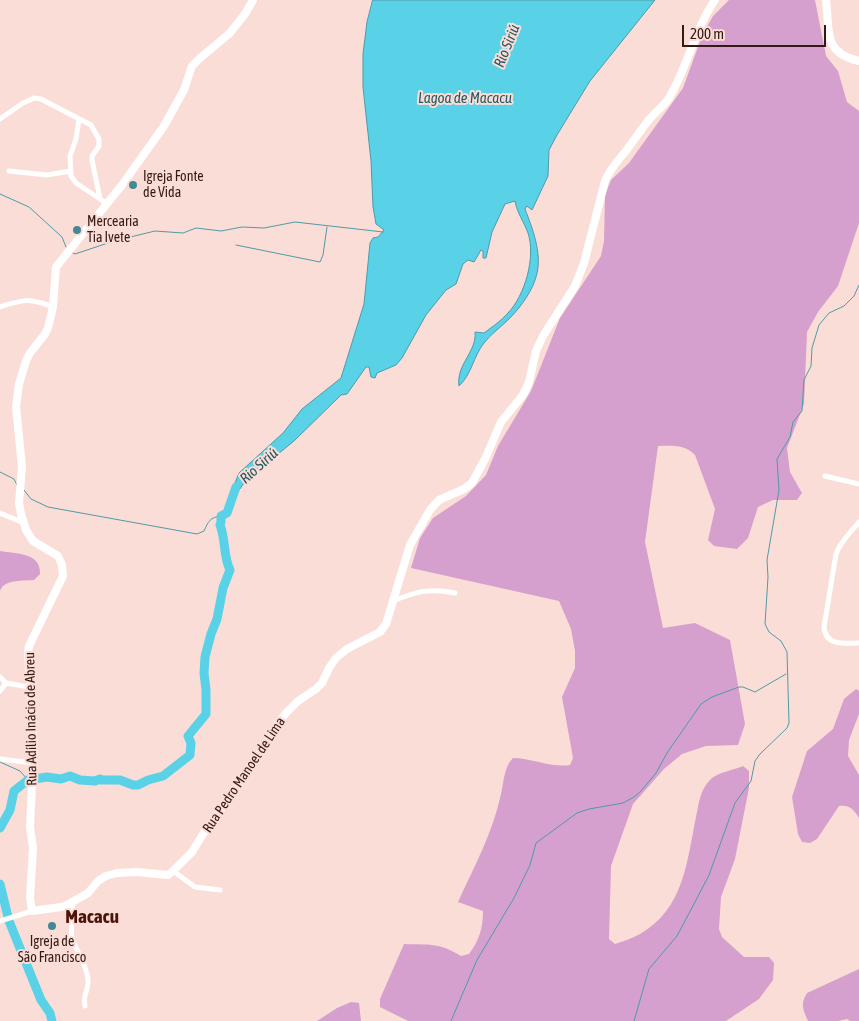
<!DOCTYPE html>
<meta charset="utf-8">
<style>
body{margin:0}
#map{position:relative;width:859px;height:1021px;overflow:hidden;background:#fbddd7;font-family:"Asap Condensed",sans-serif}
canvas{display:block}
.scale{position:absolute;left:682px;top:25px;width:144px;height:22px;box-sizing:border-box;border:2px solid #341a15;border-top:0;padding-left:6px;font-size:15px;line-height:18px;white-space:nowrap;color:#341a15;-webkit-text-stroke:4px #fbddd7;paint-order:stroke}
</style>
<div id="map">
<canvas width="859" height="1021"></canvas>
<div class="scale">200 m</div>
</div>
<script>
const context = document.querySelector('canvas').getContext('2d');
context.lineJoin = 'round';
function fill(path, color) {
  context.fillStyle = color;
  context.fill(path, 'evenodd');
}
function trace(path, color, width, dash) {
  context.strokeStyle = color;
  context.lineWidth = width;
  context.lineCap = dash ? 'butt' : 'round';
  context.setLineDash(dash || []);
  context.stroke(path);
}
function label(font, color, halo, rows, align = 'center') {
  context.font = font + ' "Asap Condensed",sans-serif';
  context.lineWidth = 4;
  context.setLineDash([]);
  context.textBaseline = 'middle';
  context.strokeStyle = halo;
  context.fillStyle = color;
  for (const [text, x, y, turn = 0] of rows) {
    context.save();
    context.translate(x, y);
    context.rotate((+turn || 0) * Math.PI / 180);
    context.textAlign = isNaN(turn) ? turn : align;
    if (halo) context.strokeText(text, 0, 0);
    context.fillText(text, 0, 0);
    context.restore();
  }
}
fill(new Path2D(`
 M729 0H815L826 56 838 71 847 102 859 111V223L838 286 818 312 807 332 804 404 787 448 790 472 802 493 797 500H773L758 507 748 538 737 549 714 546 708 540 715 509 695 455C684 444 672 446 658 446L645 542 663 628 695 623 730 640 745 724 738 745 706 746 682 754 664 769 633 804 611 866 609 939 615 944C624 941 633 938 640 934 684 909 687 861 696 817 699 803 700 789 711 779 719 772 734 770 743 766L749 771V788L735 859 721 897 719 929 722 937 744 957H769L774 963 773 980 759 999 726 1021H408L380 1007V999L404 944C429 945 438 942 461 956L469 954C479 941 483 928 483 911L458 902C474 867 493 832 501 794 504 781 504 767 513 758 532 758 551 768 570 765L573 758 562 697 575 668V651L571 629 559 601 411 568 420 538 433 518 466 496 486 475 498 446 531 391 560 318 601 256 604 241 605 195 611 180 629 163 683 88 702 36 713 16Z
 M0 551C16 554 41 552 40 574L34 580C24 581 4 579 0 591Z
 M856 689 859 691V714L849 740 848 756 859 775V818C853 809 850 805 839 806L817 839 810 843 802 842 798 834 792 797 807 751 833 729 844 699Z
 M859 969V1021H850L847 1019 838 1021H808C803 1010 800 1004 807 993Z
 M351 1002 359 1003 361 1021H317L337 1008Z`), '#d5a0cd');
const water = new Path2D(`
 M373 0H655L590 81 557 135 549 150 548 176 532 210 527 206 525 209C532 227 542 253 537 273 534 289 521 307 509 319 501 327 491 334 484 343 473 357 472 374 459 386 456 364 477 352 475 332L484 333C492 327 501 321 508 313 525 295 536 257 528 233 524 222 517 213 515 201L505 204 492 232 486 258H483V251L481 250 474 262 468 260 463 264 456 284 446 290 426 315 402 358 396 365 377 373 375 378 371 377 369 367H366L347 394 341 395 294 441 246 480 233 499V488L239 473 283 433 302 409 341 378 364 304 370 243 373 238 378 237 384 230 376 224 373 207 371 161 363 87V54L367 22Z`);
fill(water, '#59d1e7');
trace(water, '#4e9aa8', 1);
trace(new Path2D(`
 M0 194 29 207 62 237 66 247
 M236 245 320 262 323 255 327 227
 M71 252 75 254 114 241 155 231 183 233 196 228 221 231 242 227 264 228 295 222 383 232
 M0 472 14 479 17 485
 M24 490 31 499 48 507 197 534 204 531C208 522 210 517 221 516
 M0 762 20 771 28 780
 M451 1021 477 960 514 898 530 865 536 843 577 813 589 809 623 803 634 797 641 791 656 773 667 753 701 704 712 697 739 687H743L755 692 786 674
 M634 1021 649 969 677 936 695 902 709 875 735 803 751 781 755 761 760 754 787 728 789 723 787 652 781 641 769 632 765 624 768 577 767 560 779 490 777 459 790 437 793 422 802 411 804 380 811 366 812 348 819 325 829 313 844 306 854 296 859 285`), '#4e9aa8', 1);
trace(new Path2D(`
 M0 828 10 810 14 791 28 780 47 777 61 779 70 776 80 780 95 781 100 779 101 780H120L133 785H138L148 780 163 776 190 755 191 743 188 736 206 714V690L204 673 205 657 211 634 217 619 223 588 230 570C223 556 226 540 220 525L221 522V516L227 513 236 487
 M0 884 9 921 41 1000 50 1013 52 1021`), '#59d1e7', 9);
trace(new Path2D(`
 M0 119 23 103 34 98 41 99 91 125 99 139V146L92 156V160L100 199 107 204
 M79 119 76 139 70 156 71 176 76 183 100 199
 M9 171 47 175 71 171
 M0 307C23 299 30 298 53 307
 M825 476 859 484
 M0 513 24 523
 M393 601C417 591 430 588 455 593
 M858 643C843 644 825 645 824 627L836 554C841 541 850 533 859 522
 M0 677 6 683 29 687
 M0 691 6 683
 M0 759 33 763
 M173 871 195 887 220 890
 M72 902C74 913 70 926 72 937 76 952 87 964 88 980 89 990 82 996 85 1006
 M0 921 32 911`), '#fff', 5);
trace(new Path2D(`
 M253 0 245 14 229 34 200 58 192 66 184 90 164 126 122 185 56 267 53 307 48 328 45 334 30 353 26 361 19 384 16 407 22 467 19 503 21 514 26 530 33 541 58 556 62 565 63 576 29 646 28 653 34 745 30 827 33 848 30 898 32 911 61 907 67 905 88 893 98 881 106 876 117 873 137 872 168 875 173 871 192 852 205 831 249 770 278 723 287 712 298 701 316 689 322 683 329 668 336 658 347 649 380 632 386 624 410 545 430 510 439 500 464 489 472 483 486 457 501 422 523 395 529 382 536 351 543 336 575 286 584 263 605 181C610 169 617 162 625 152 633 142 640 131 648 121 654 113 663 107 669 98 688 67 694 30 715 0
 M826 0C830 30 822 53 859 61`), '#fff', 8);
for (const [x, y, r, color] of [
 [133,185,5,"#438895"],
 [77,230,5,"#438895"],
 [52,926,5,"#438895"]
]) {
  const dot = new Path2D();
  dot.arc(x, y, r, 0, 2 * Math.PI);
  context.fillStyle = color;
  context.fill(dot);
  trace(dot, '#fbddd7', 2);
}
label('14px', '#341a15', '#fbddd7', [
 ["Igreja Fonte",143,177],
 ["de Vida",143,193],
 ["Mercearia",87,222],
 ["Tia Ivete",87,238],
 ["Igreja de",52,942,"center"],
 ["São Francisco",52,958,"center"]
], 'left');
label('14px', '#341a15', '#fbddd7', [
 ["Rua Adílio Inácio de Abreu",31,719,-91],
 ["Rua Pedro Manoel de Lima",244,775,-56]
]);
label('italic 15px', '#255862', '#fbddd7', [
 ["Rio Siriú",507,46,-68],
 ["Lagoa de Macacu",465,98],
 ["Rio Siriú",259,466,-42]
]);
label('bold 19px', '#4b140b', '#fbddd7', [
 ["Macacu",92,917]
]);
</script>
